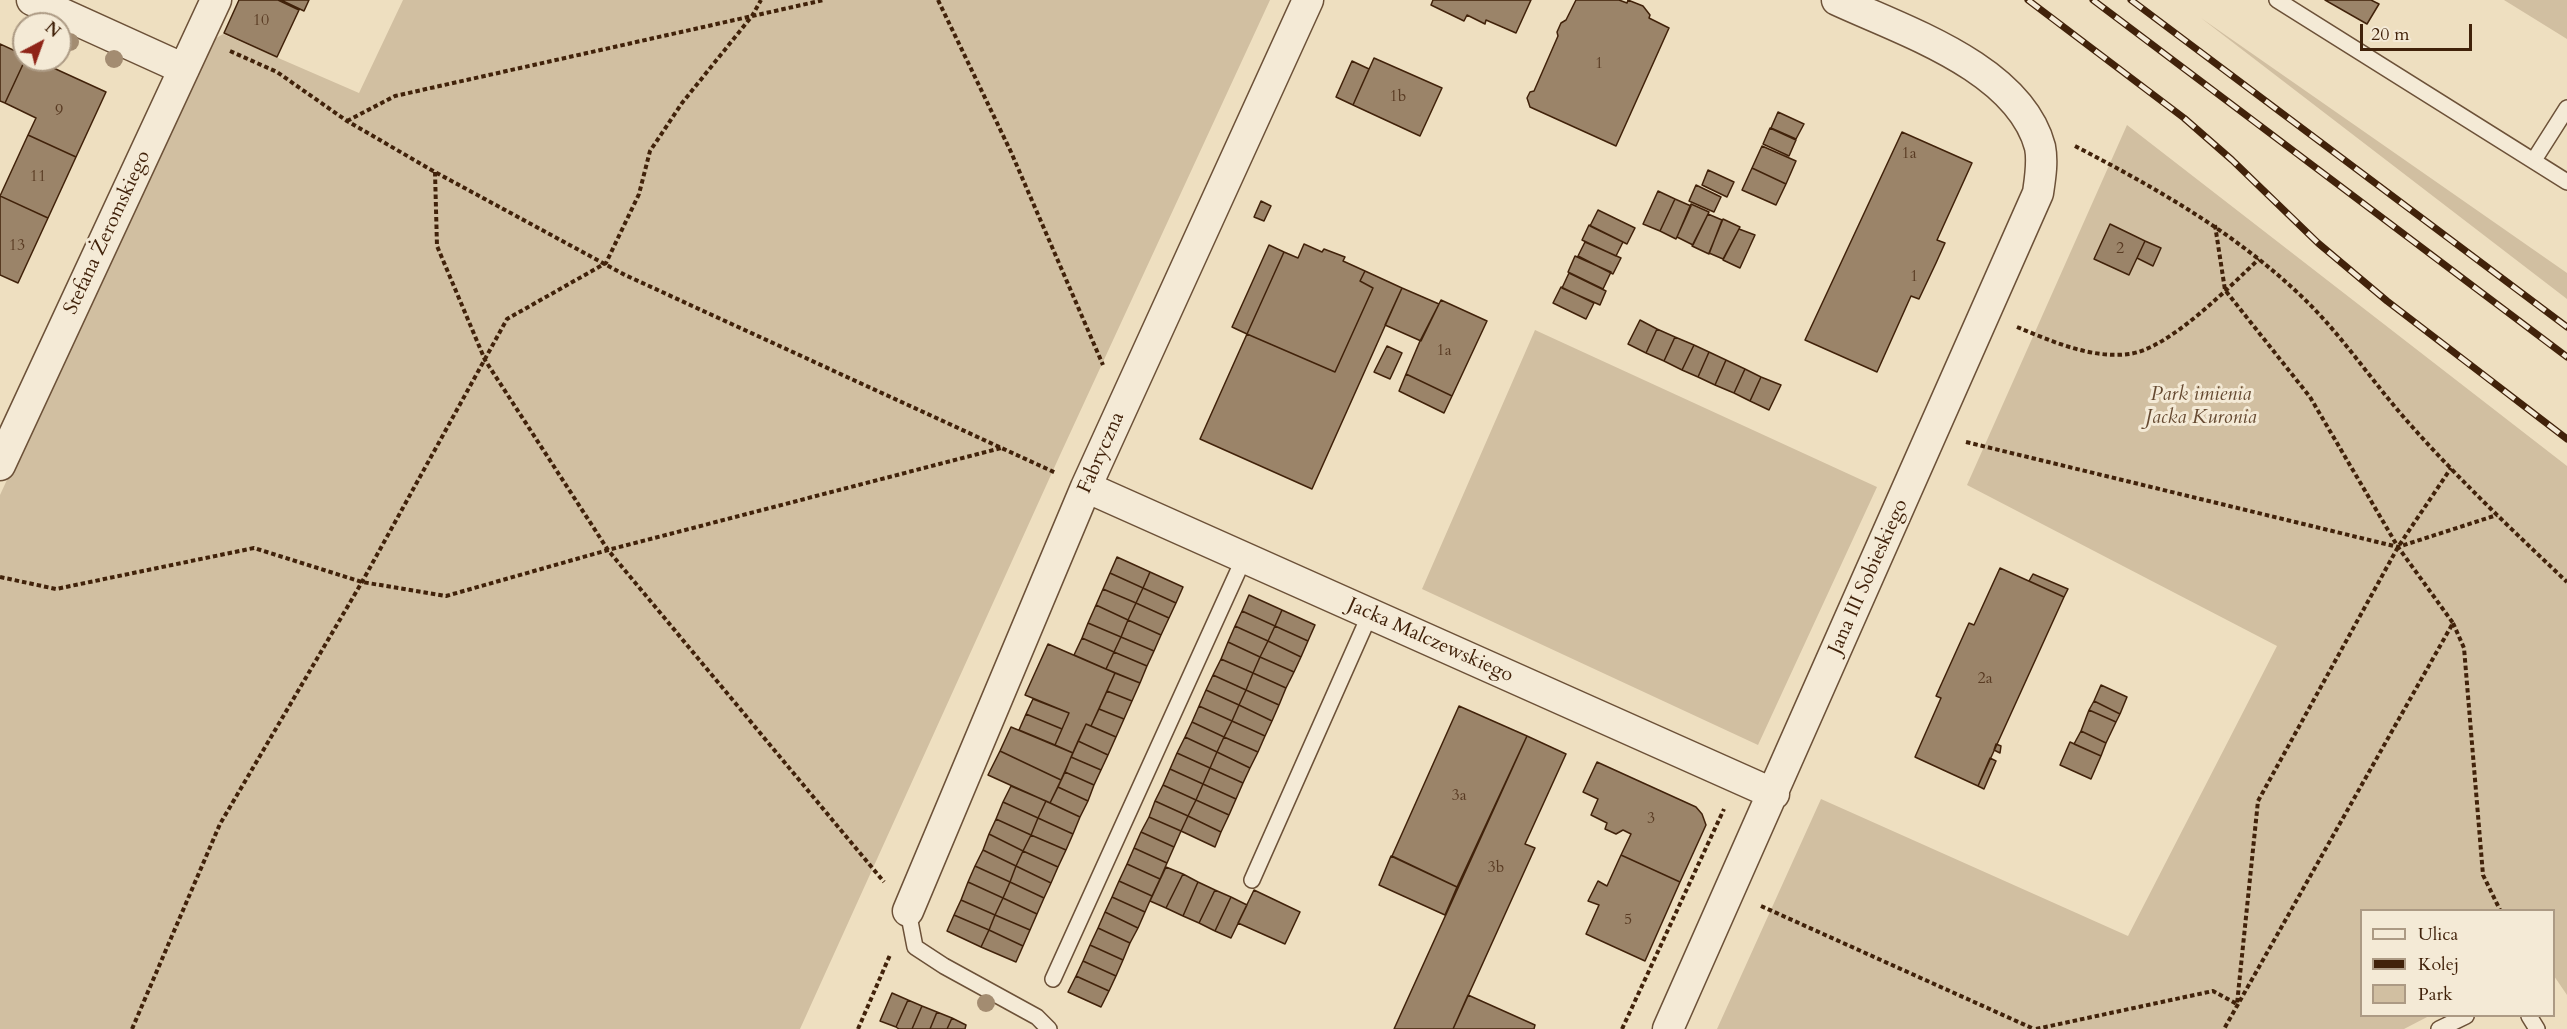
<!DOCTYPE html>
<meta charset="utf-8">
<style>
body{margin:0}
#map{position:relative;width:2567px;height:1029px;overflow:hidden;background:#eedfc0;font-family:Cardo,serif}
canvas{display:block}
.legend{position:absolute;left:2360px;top:909px;width:195px;height:108px;box-sizing:border-box;background:#f4ead6;border:2px solid #ac9a84;margin:0;padding:8px 10px;list-style:none;font-size:18px;color:#41220a}
.legend li{display:flex;align-items:center;gap:12px;height:30px}
.legend b{width:30px;border:2px solid #ac9a84}
.north{position:absolute;left:12px;top:12px;width:60px;height:60px;box-sizing:border-box;background:#f4ead6;border:2px solid #ac9a84;border-radius:50%;rotate:41deg;font-size:16px;font-weight:700;line-height:24px;text-align:center;color:#41220a}
.north::after{content:'';display:block;margin:auto;width:21px;height:27px;background:#8f2418;clip-path:polygon(50% 0,100% 100%,50% 72%,0 100%)}
.scale{position:absolute;left:2360px;top:24px;width:112px;height:27px;box-sizing:border-box;border:3px solid #41220a;border-top:0;padding-left:8px;font-size:18px;line-height:21px;white-space:nowrap;color:#41220a;-webkit-text-stroke:4px #f4ead6;paint-order:stroke}
</style>
<div id="map">
<canvas width="2567" height="1029"></canvas>
<ul class="legend">
<li><b style="height:8px;background:#f4ead6"></b>Ulica</li>
<li><b style="height:8px;background:#41220a"></b>Kolej</li>
<li><b style="height:16px;background:#d1bfa1"></b>Park</li>
</ul>
<div class="north">N</div>
<div class="scale">20 m</div>
</div>
<script>
const context = document.querySelector('canvas').getContext('2d');
context.lineJoin = 'round';
function fill(path, color) {
  context.fillStyle = color;
  context.fill(path, 'evenodd');
}
function trace(path, color, width, dash) {
  context.strokeStyle = color;
  context.lineWidth = width;
  context.lineCap = dash ? 'butt' : 'round';
  context.setLineDash(dash || []);
  context.stroke(path);
}
function label(font, color, halo, rows, align = 'center') {
  context.font = font + ' Cardo,serif';
  context.lineWidth = 6;
  context.setLineDash([]);
  context.textBaseline = 'middle';
  context.strokeStyle = halo;
  context.fillStyle = color;
  for (const [text, x, y, turn = 0] of rows) {
    context.save();
    context.translate(x, y);
    context.rotate((+turn || 0) * Math.PI / 180);
    context.textAlign = isNaN(turn) ? turn : align;
    if (halo) context.strokeText(text, 0, 0);
    context.fillText(text, 0, 0);
    context.restore();
  }
}
fill(new Path2D(`
 M403 0H1270L1060 455 800 1029H0V495L208 43 223 34 359 93Z
 M2504 0H2567V39Z
 M2201 18 2567 273V299Z
 M2127 125 2567 466V995L2554 976V910H2362V1016H2429L2404 1029H1717L1821 799 2128 936 2277 646 1967 485Z
 M1535 330 1877 487 1758 745 1422 589Z`), '#d1bfa1');
const building = new Path2D(`
 M239 0H278L299 10 277 57 224 33Z
 M281 0H309L304 11Z
 M1433 0H1531L1516 33 1486 20 1485 24 1467 15 1464 21 1431 5Z
 M1576 0H1619L1627 3 1628 0 1643 6 1650 15 1649 18 1669 28 1616 146 1530 107 1527 98 1530 92 1534 91 1558 36 1557 32 1561 23 1566 20Z
 M2325 0H2371L2379 4 2367 24Z
 M0 44 24 55 25 60 5 103 0 101Z
 M1374 58 1442 88 1420 136 1353 105Z
 M25 60H36L106 92 76 157 28 135 36 118 5 103Z
 M1352 61 1369 69 1353 105 1336 97Z
 M1778 112 1804 124 1796 139 1771 128Z
 M1770 128 1796 140 1789 156 1763 144Z
 M1902 132 1972 163 1937 240 1945 243 1936 263 1919 299 1911 296 1877 372 1805 340Z
 M28 135 76 157 48 218 0 196Z
 M1762 146 1796 161 1786 184 1752 168Z
 M1752 168 1786 184 1776 205 1742 190Z
 M1708 170 1734 182 1727 197 1702 185Z
 M1696 185 1721 197 1714 212 1689 201Z
 M1658 191 1675 199 1660 231 1643 224Z
 M0 196 48 218 18 283 0 275Z
 M1675 199 1691 206 1676 239 1660 231Z
 M1261 201 1271 206 1264 221 1254 217Z
 M1691 204 1709 212 1693 245 1677 237Z
 M1598 210 1635 228 1627 244 1590 226Z
 M1708 214 1722 220 1709 254 1692 246Z
 M1723 219 1740 227 1723 259 1709 253Z
 M2110 224 2145 241 2129 275 2094 259Z
 M1589 225 1623 242 1616 256 1582 240Z
 M1739 229 1755 235 1740 268 1723 260Z
 M2145 241 2161 248 2153 266 2137 258Z
 M1585 242 1621 258 1613 274 1578 256Z
 M1304 244 1322 252 1324 249 1345 257 1343 261 1365 271 1360 281 1373 288 1335 372 1247 334 1284 252 1298 258Z
 M1269 245 1284 252 1247 334 1232 327Z
 M1575 256 1611 272 1603 289 1568 272Z
 M1365 271 1402 288 1312 489 1200 439 1247 334 1335 372 1373 288 1360 281Z
 M1569 273 1606 291 1600 305 1562 288Z
 M1561 287 1594 303 1586 319 1553 303Z
 M1402 288 1439 304 1421 341 1385 325Z
 M1441 300 1487 321 1452 396 1406 374 1420 341Z
 M1640 320 1657 329 1646 353 1628 344Z
 M1657 329 1675 337 1664 361 1646 353Z
 M1675 337 1694 345 1682 370 1664 361Z
 M1694 345 1709 352 1698 377 1682 370Z
 M1387 346 1402 353 1390 379 1374 372Z
 M1709 352 1726 360 1715 385 1698 377Z
 M1726 360 1745 369 1734 393 1715 385Z
 M1745 369 1761 377 1750 401 1734 393Z
 M1406 374 1452 396 1444 413 1399 391Z
 M1761 377 1781 385 1769 410 1750 401Z
 M1117 557 1150 572 1143 588 1110 573Z
 M2000 568 2064 597 1978 786 1915 757 1941 698 1936 696 1969 623 1974 625Z
 M1150 572 1183 587 1176 603 1143 588Z
 M1110 573 1143 588 1136 603 1103 589Z
 M2033 574 2068 589 2064 597 2029 581Z
 M1143 588 1176 603 1169 618 1136 603Z
 M1103 589 1136 603 1128 620 1096 605Z
 M1249 595 1282 610 1275 626 1242 611Z
 M1136 603 1169 618 1161 635 1128 620Z
 M1096 605 1128 620 1121 637 1088 623Z
 M1282 610 1315 625 1308 641 1275 626Z
 M1242 611 1275 626 1268 641 1235 626Z
 M1128 620 1161 635 1154 651 1121 637Z
 M1088 623 1121 637 1114 652 1082 638Z
 M1235 626 1268 641 1260 657 1228 642Z
 M1275 626 1308 641 1301 657 1268 641Z
 M1121 637 1154 651 1147 666 1114 652Z
 M1082 638 1114 652 1106 669 1074 655Z
 M1268 641 1301 657 1294 672 1260 657Z
 M1228 642 1260 657 1253 673 1221 659Z
 M1048 644 1115 673 1091 726 1086 724 1073 753 1055 745 1069 713 1025 695Z
 M1114 652 1147 666 1140 683 1106 669Z
 M1260 657 1294 672 1286 688 1253 673Z
 M1221 659 1253 673 1246 690 1213 675Z
 M1115 673 1140 683 1132 701 1107 691Z
 M1253 673 1286 688 1279 705 1246 690Z
 M1213 675 1246 690 1239 705 1206 690Z
 M2101 685 2127 697 2120 714 2094 701Z
 M1206 690 1239 705 1232 721 1199 706Z
 M1246 690 1279 705 1272 721 1239 705Z
 M1107 691 1132 701 1124 719 1099 709Z
 M1033 699 1069 713 1062 729 1026 714Z
 M2094 701 2120 714 2116 722 2089 710Z
 M1239 705 1272 721 1265 736 1232 721Z
 M1199 706 1232 721 1224 737 1192 722Z
 M1459 706 1527 736 1457 887 1392 856Z
 M1099 709 1124 719 1116 737 1091 726Z
 M2089 710 2116 722 2106 743 2081 731Z
 M1026 714 1062 729 1055 745 1019 730Z
 M1232 721 1265 736 1258 752 1224 737Z
 M1192 722 1224 737 1217 752 1185 737Z
 M1086 724 1116 737 1108 755 1078 741Z
 M1011 727 1073 753 1061 780 1000 751Z
 M2081 731 2106 743 2101 756 2074 744Z
 M1527 736 1566 754 1525 844 1535 848 1453 1029H1394Z
 M1185 737 1217 752 1210 768 1177 753Z
 M1224 737 1258 752 1250 768 1217 752Z
 M1078 741 1108 755 1101 770 1071 757Z
 M2070 742 2101 756 2091 779 2060 765Z
 M1996 744 2001 746 2000 753 1994 750Z
 M1000 751 1061 780 1050 803 988 775Z
 M1217 752 1250 768 1243 783 1210 768Z
 M1177 753 1210 768 1203 784 1170 769Z
 M1071 757 1101 770 1094 785 1065 772Z
 M1990 758 1996 761 1984 789 1978 786Z
 M1597 762 1696 807 1702 814 1706 825 1680 882 1621 855 1631 834 1623 830 1616 834 1605 829 1607 823 1591 815 1598 799 1583 792Z
 M1210 768 1243 783 1236 799 1203 784Z
 M1170 769 1203 784 1196 800 1163 785Z
 M1065 772 1094 785 1088 801 1058 787Z
 M1203 784 1236 799 1229 815 1196 800Z
 M1163 785 1196 800 1188 816 1155 801Z
 M1011 786 1046 801 1038 818 1003 802Z
 M1058 787 1088 801 1080 817 1050 803Z
 M1196 800 1229 815 1221 832 1188 816Z
 M1046 801 1080 817 1073 834 1038 818Z
 M1155 801 1188 816 1181 831 1149 817Z
 M1003 802 1038 818 1031 835 996 819Z
 M1188 816 1221 832 1215 847 1181 831Z
 M1149 817 1181 831 1174 847 1141 832Z
 M1038 818 1073 834 1066 850 1031 835Z
 M996 819 1031 835 1023 851 989 834Z
 M1141 832 1174 847 1167 863 1134 848Z
 M989 834 1023 851 1016 866 983 850Z
 M1031 835 1066 850 1058 867 1023 851Z
 M1134 848 1167 863 1160 879 1127 864Z
 M983 850 1016 866 1010 882 975 866Z
 M1023 851 1058 867 1051 883 1016 866Z
 M1621 855 1680 882 1645 961 1586 934 1599 905 1588 901 1598 881 1607 886Z
 M1391 856 1457 887 1445 915 1379 885Z
 M1127 864 1160 879 1152 896 1119 881Z
 M975 866 1010 882 1003 898 968 882Z
 M1016 866 1051 883 1044 898 1010 882Z
 M1166 867 1183 874 1166 908 1150 901Z
 M1183 874 1198 882 1183 916 1166 908Z
 M1119 881 1152 896 1145 912 1112 897Z
 M968 882 1003 898 995 915 961 900Z
 M1010 882 1044 898 1037 914 1003 898Z
 M1198 882 1215 890 1199 923 1183 916Z
 M1215 890 1231 897 1215 931 1199 923Z
 M1254 890 1300 912 1285 944 1238 923Z
 M1112 897 1145 912 1138 928 1105 912Z
 M1231 897 1247 905 1231 938 1215 931Z
 M1003 898 1037 914 1030 930 995 915Z
 M961 900 995 915 989 930 954 915Z
 M1105 912 1138 928 1130 943 1098 928Z
 M954 915 989 930 981 947 947 931Z
 M995 915 1030 930 1023 946 989 930Z
 M1098 928 1130 943 1123 960 1090 945Z
 M989 930 1023 946 1016 962 981 947Z
 M1090 945 1123 960 1116 976 1083 961Z
 M1083 961 1116 976 1109 991 1076 976Z
 M1076 976 1109 991 1101 1007 1068 992Z
 M892 993 908 1000 896 1027 880 1021Z
 M1468 995 1535 1025 1534 1029H1453Z
 M908 1000 922 1006 912 1029H899L896 1027Z
 M922 1006 937 1012 930 1029H912Z
 M937 1012 952 1018 947 1029H930Z
 M952 1018 966 1025 965 1029H947Z`);
fill(building, '#9b8469');
trace(building, '#41220a', 1.5);
const lane = new Path2D(`
 M2277 0 2567 182
 M2534 160 2567 108
 M1252 880 1370 614
 M908 911 915 947 944 966 1037 1017 1049 1029
 M1053 979 1244 558
 M2529 1016 2537 1029
 M2439 1029 2466 1016`);
const street = new Path2D(`
 M32 0 184 69
 M0 465 216 0
 M1086 487 1774 794
 M908 911 1086 487 1308 0
 M1668 1029 2038 193C2040 179 2043 162 2040 147 2019 68 1904 31 1837 0`);
trace(lane, '#6c5138', 18);
trace(street, '#6c5138', 33);
trace(new Path2D(`
 M938 0 1011 152 1103 365
 M230 51 277 72 347 121 435 172 625 275 1056 473
 M347 121 395 96 824 0
 M2075 146C2154 187 2232 231 2298 293 2337 329 2366 373 2401 414 2452 473 2510 528 2567 582
 M435 172 437 246 485 360 608 550 884 882
 M2215 225 2225 290 2310 397 2398 547 2453 623 2224 1029
 M2017 327C2051 341 2091 359 2129 354 2169 349 2229 287 2259 259
 M1966 442 2398 547 2497 515
 M0 577 56 589 254 548 362 582 446 596 608 550 1001 448
 M2453 623 2464 648 2483 875 2500 910
 M1761 906 2034 1029
 M132 1029 220 824 362 582 507 319 606 263 639 194 650 151 682 103 752 16 761 0
 M858 1029 890 955
 M1622 1029 1724 809
 M2036 1029 2213 991 2237 1004 2258 801 2398 547 2451 468`), '#41220a', 4, [4.5, 3]);
trace(lane, '#f4ead6', 15);
trace(street, '#f4ead6', 30);
const rail = new Path2D(`
 M2028 0 2184 118 2232 160 2318 243 2387 301 2567 439
 M2093 0 2567 357
 M2131 0 2567 327`);
trace(rail, '#41220a', 7);
trace(rail, '#f4ead6', 4.5, [14]);
context.fillStyle = '#a38c71';
for (const [x, y] of [
 [70,42],
 [114,59],
 [986,1003]
]) {
  context.beginPath();
  context.arc(x, y, 9, 0, 2 * Math.PI);
  context.fill();
}
label('16px', '#583a22', null, [
 ["10",261,21],
 ["1",1599,64],
 ["1b",1398,97],
 ["9",59,111],
 ["1a",1909,154],
 ["11",38,177],
 ["13",17,246],
 ["2",2120,249],
 ["1",1914,277],
 ["1a",1444,351],
 ["2a",1985,679],
 ["3a",1459,796],
 ["3",1651,819],
 ["3b",1496,868],
 ["5",1628,920]
]);
label('20px', '#41220a', '#f4ead6', [
 ["Stefana Żeromskiego",108,233,-65],
 ["Fabryczna",1102,453,-66],
 ["Jana III Sobieskiego",1869,577,-66],
 ["Jacka Malczewskiego",1430,641,24]
]);
label('italic 20px', '#654930', '#f4ead6', [
 ["Park imienia",2201,395],
 ["Jacka Kuronia",2201,418]
]);
</script>
